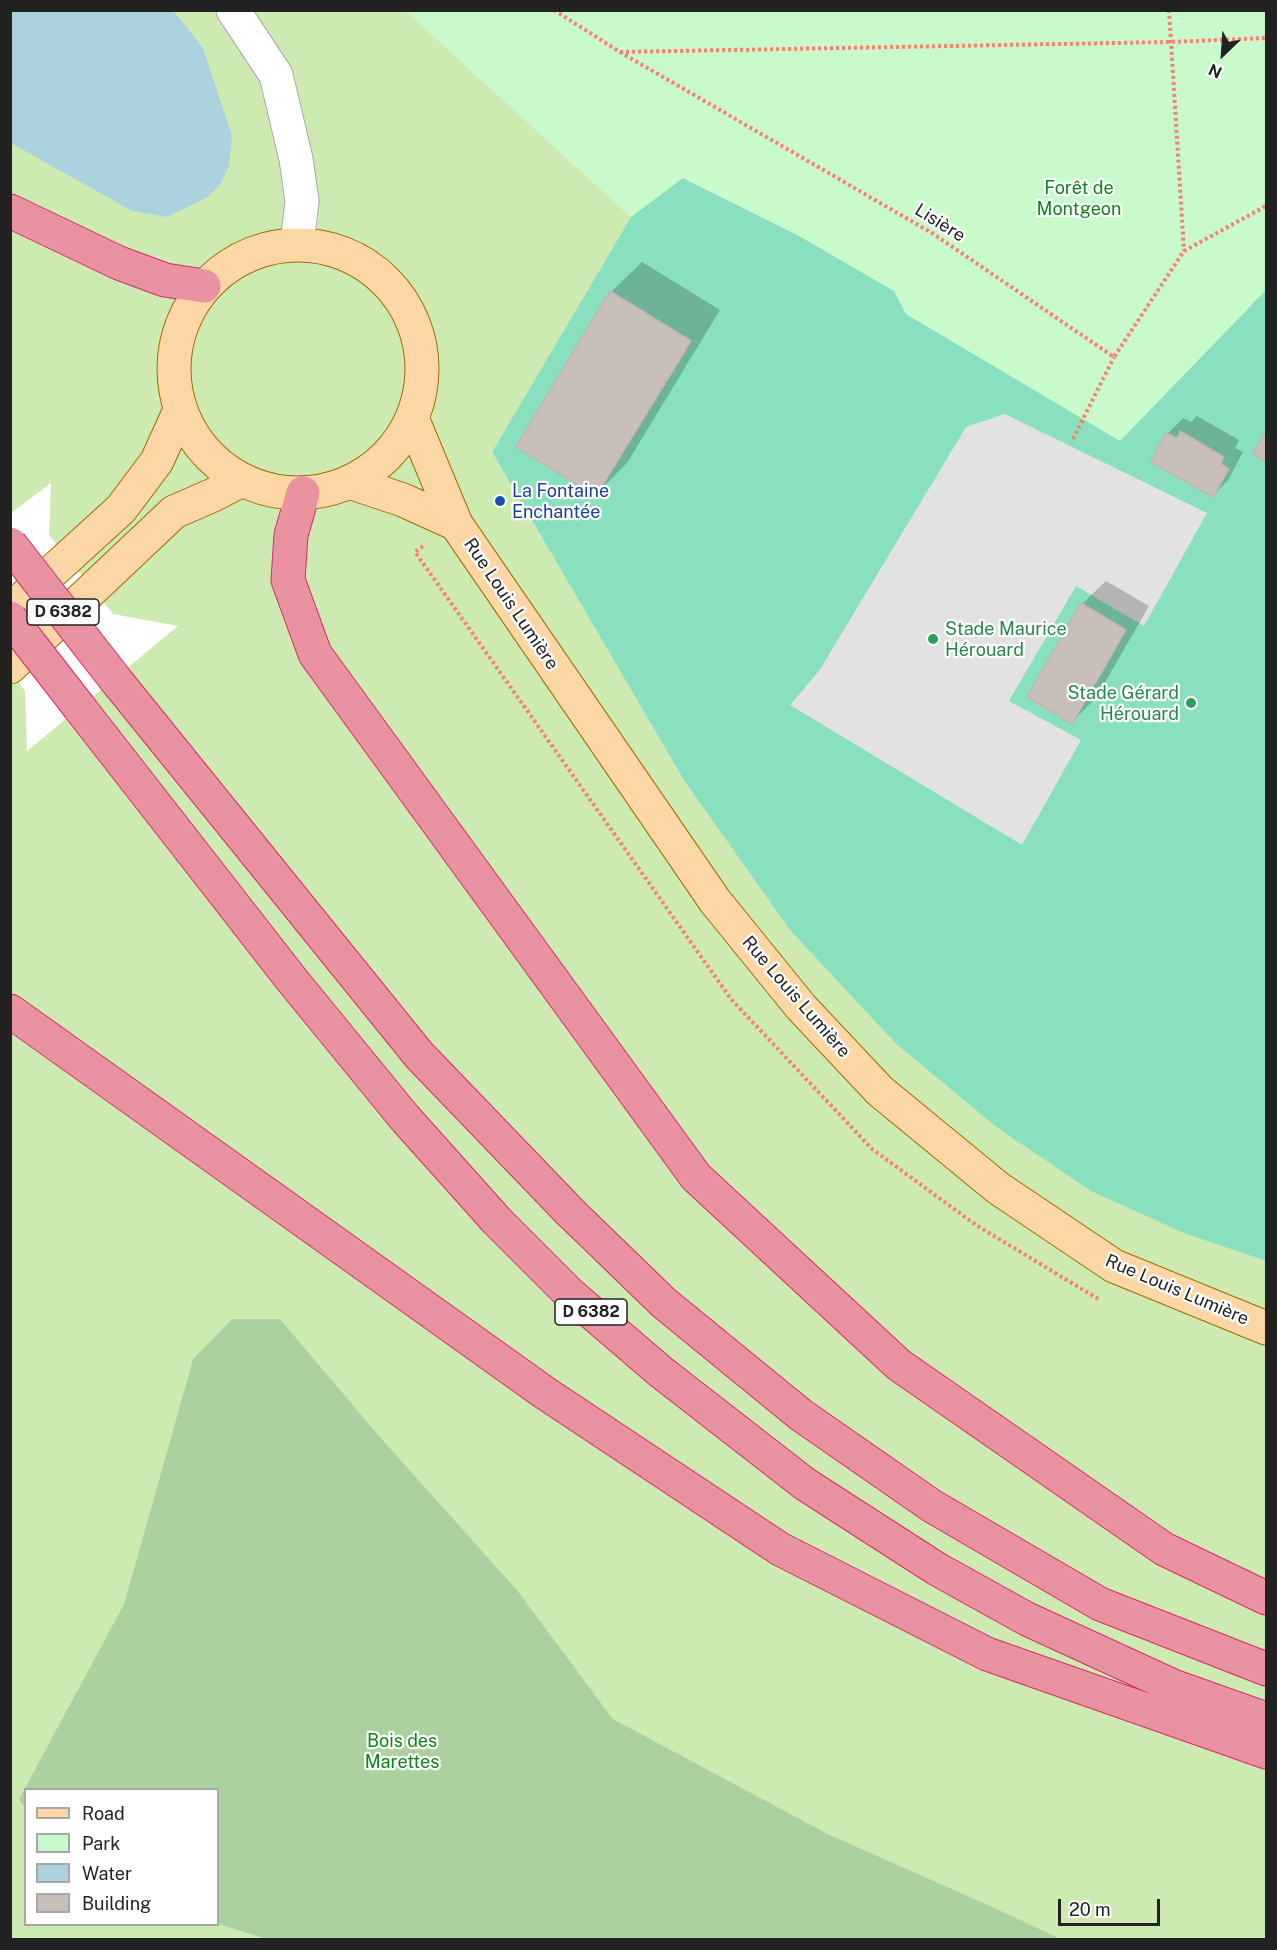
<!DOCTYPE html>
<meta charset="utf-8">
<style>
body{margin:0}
#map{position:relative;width:1277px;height:1950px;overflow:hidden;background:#f2efe9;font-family:"Public Sans",sans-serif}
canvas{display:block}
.frame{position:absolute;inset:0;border:12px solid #222;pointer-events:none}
.legend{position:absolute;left:24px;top:1788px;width:195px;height:138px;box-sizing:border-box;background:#fff;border:2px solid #a7a7a7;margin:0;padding:8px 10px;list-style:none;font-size:18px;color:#222}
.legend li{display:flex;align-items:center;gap:12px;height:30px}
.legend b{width:30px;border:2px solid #a7a7a7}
.north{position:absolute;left:1193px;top:24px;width:60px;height:60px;-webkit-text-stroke:4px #fff;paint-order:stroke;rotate:205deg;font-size:16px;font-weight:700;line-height:24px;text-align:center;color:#222}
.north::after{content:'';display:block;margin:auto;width:21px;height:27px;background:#222;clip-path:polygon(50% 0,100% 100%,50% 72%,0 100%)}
.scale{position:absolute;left:1058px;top:1899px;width:102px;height:27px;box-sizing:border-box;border:3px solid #222;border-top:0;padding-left:8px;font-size:18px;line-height:21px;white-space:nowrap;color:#222;-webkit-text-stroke:4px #fff;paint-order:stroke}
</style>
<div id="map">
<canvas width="1277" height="1950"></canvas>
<div class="frame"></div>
<ul class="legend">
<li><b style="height:8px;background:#fcd6a4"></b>Road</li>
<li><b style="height:16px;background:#c8facc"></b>Park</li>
<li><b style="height:16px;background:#aad3df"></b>Water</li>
<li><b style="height:16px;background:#c7bfb8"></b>Building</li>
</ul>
<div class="north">N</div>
<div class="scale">20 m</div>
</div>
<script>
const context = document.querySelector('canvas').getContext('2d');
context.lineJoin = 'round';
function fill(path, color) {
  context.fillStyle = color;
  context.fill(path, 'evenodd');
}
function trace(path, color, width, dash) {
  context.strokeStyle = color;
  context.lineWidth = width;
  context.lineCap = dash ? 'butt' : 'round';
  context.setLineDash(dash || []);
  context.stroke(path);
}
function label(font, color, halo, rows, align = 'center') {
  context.font = font + ' "Public Sans",sans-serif';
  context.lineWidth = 4.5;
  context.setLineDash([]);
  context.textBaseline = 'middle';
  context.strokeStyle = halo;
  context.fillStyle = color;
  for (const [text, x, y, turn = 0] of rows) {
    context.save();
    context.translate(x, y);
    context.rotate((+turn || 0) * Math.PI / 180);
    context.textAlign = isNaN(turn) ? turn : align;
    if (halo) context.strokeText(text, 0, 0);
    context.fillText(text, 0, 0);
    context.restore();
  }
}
fill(new Path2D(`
 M11 11H406L631 217 492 452 685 782 790 930 895 1043 995 1126 1184 1232 1266 1261V1939H1061L995 1908 828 1834 613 1719 517 1590 380 1437 280 1319H232L193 1359 124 1604 19 1799 25 1809 26 1924H218L263 1938 289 1939 11 1940Z`), '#cdebb0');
fill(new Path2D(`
 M232 1319H280L380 1437 517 1590 613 1719 828 1834 995 1908 1061 1939 289 1940 263 1938 218 1924V1790H26L25 1809 19 1799 124 1604 193 1359Z`), '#add19e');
fill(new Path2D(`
 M406 11H1266V290L1120 441 906 314 894 291 799 236 684 178 631 217Z`), '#c8facc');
fill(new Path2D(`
 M683 178 799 236 894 291 906 314 1120 441 1266 290V1261L1184 1233 1091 1191 995 1126 895 1043 790 930 685 782 492 452 631 217Z`), '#88e0be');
fill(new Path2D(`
 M1005 414 1207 513 1144 626 1076 586 1009 701 1081 740 1022 845 790 705 819 671 966 427Z`), '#e2e2e2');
fill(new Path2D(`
 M11 10H170L177 15 203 48 232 136 229 166 220 185 208 197 167 217 132 211 11 143Z`), '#aad3df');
fill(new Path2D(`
 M51 483 49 535 113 614 178 626 27 751 25 691 11 672V513Z`), '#fff');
fill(new Path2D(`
 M642 262 720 310 627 463 596 494 611 292Z
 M1197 416 1239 440 1235 448 1243 452 1228 480 1213 496 1153 461 1167 434 1183 418 1191 422Z
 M1106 581 1149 606 1096 698 1072 722 1082 604Z`), '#0003');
const building = new Path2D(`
 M610 291 691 341 596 496 516 447Z
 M1180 431 1224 457 1221 464 1229 469 1213 497 1151 462 1166 433 1177 438Z
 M1266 431V462L1253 454Z
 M1081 603 1126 630 1072 724 1027 697Z`);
fill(building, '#c7bfb8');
trace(building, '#c4b6ab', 1.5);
const minor = new Path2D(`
 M233 10 276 75 296 159 302 201 297 244`);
const major = new Path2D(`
 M174 369a124 124 0 1 1 248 0a124 124 0 1 1-248 0Z
 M412 418 456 524 715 901 801 1007 880 1091 998 1188 1114 1266 1266 1328
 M349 482 403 500 456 524
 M10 610 121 509 157 461 180 410
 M10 667 174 512 213 495 242 480`);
const highway = new Path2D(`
 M10 211 119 263 165 280 204 286
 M303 493 291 535 288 580 315 654 696 1177 899 1365 1164 1549 1266 1598
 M115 679 419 1055 570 1212 664 1303 801 1415 932 1506 1100 1604 1266 1669
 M79 707 292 980 404 1117 497 1221 570 1294 661 1372 805 1484 937 1569 1027 1619 1173 1686 1266 1719
 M10 1011 545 1393 780 1549 987 1654 1266 1752`);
trace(minor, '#a9a9a9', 35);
trace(major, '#a06b00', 35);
trace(highway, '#dc2a67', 35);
trace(new Path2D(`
 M554 10 620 52 932 233 1114 357 1184 251 1266 206
 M1169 10 1184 251
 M620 52 1170 42 1266 38
 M1073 439 1114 357
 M423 546 415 552 731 999 872 1149 976 1225 1100 1300`), '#fa8072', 4, [3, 3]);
trace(minor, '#fff', 33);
trace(major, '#fcd6a4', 33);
trace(highway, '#e892a2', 33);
const highwayBridge = new Path2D(`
 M10 544 115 679
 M10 618 79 707`);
trace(highwayBridge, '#dc2a67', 35, []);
trace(highwayBridge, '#e892a2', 33);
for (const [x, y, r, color] of [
 [500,501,6,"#1a4fb4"],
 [933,639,6,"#2e9e5b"],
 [1191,703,6,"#2e9e5b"]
]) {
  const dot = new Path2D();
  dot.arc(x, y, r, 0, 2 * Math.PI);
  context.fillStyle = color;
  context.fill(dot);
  trace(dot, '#fff', 2);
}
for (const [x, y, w] of [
 [63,612,72],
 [591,1312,72]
]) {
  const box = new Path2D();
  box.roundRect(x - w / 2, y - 13, w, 26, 4.5);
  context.fillStyle = '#fff';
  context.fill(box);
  trace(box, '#222', 1.5);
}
label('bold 16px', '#222', null, [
 ["D 6382",63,612],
 ["D 6382",591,1312]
]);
label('18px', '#0c8416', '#fff', [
 ["Forêt de",1079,188],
 ["Montgeon",1079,209],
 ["Bois des",402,1741],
 ["Marettes",402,1762]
]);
label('18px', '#222', '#fff', [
 ["Lisière",940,223,32],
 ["Rue Louis Lumière",511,604,56],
 ["Rue Louis Lumière",796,997,49],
 ["Rue Louis Lumière",1177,1290,23]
]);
label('18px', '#164399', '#fff', [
 ["La Fontaine",512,491],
 ["Enchantée",512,512]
], 'left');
label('18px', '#27864d', '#fff', [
 ["Stade Maurice",945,629],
 ["Hérouard",945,650],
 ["Stade Gérard",1179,693,"right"],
 ["Hérouard",1179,714,"right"]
], 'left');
</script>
